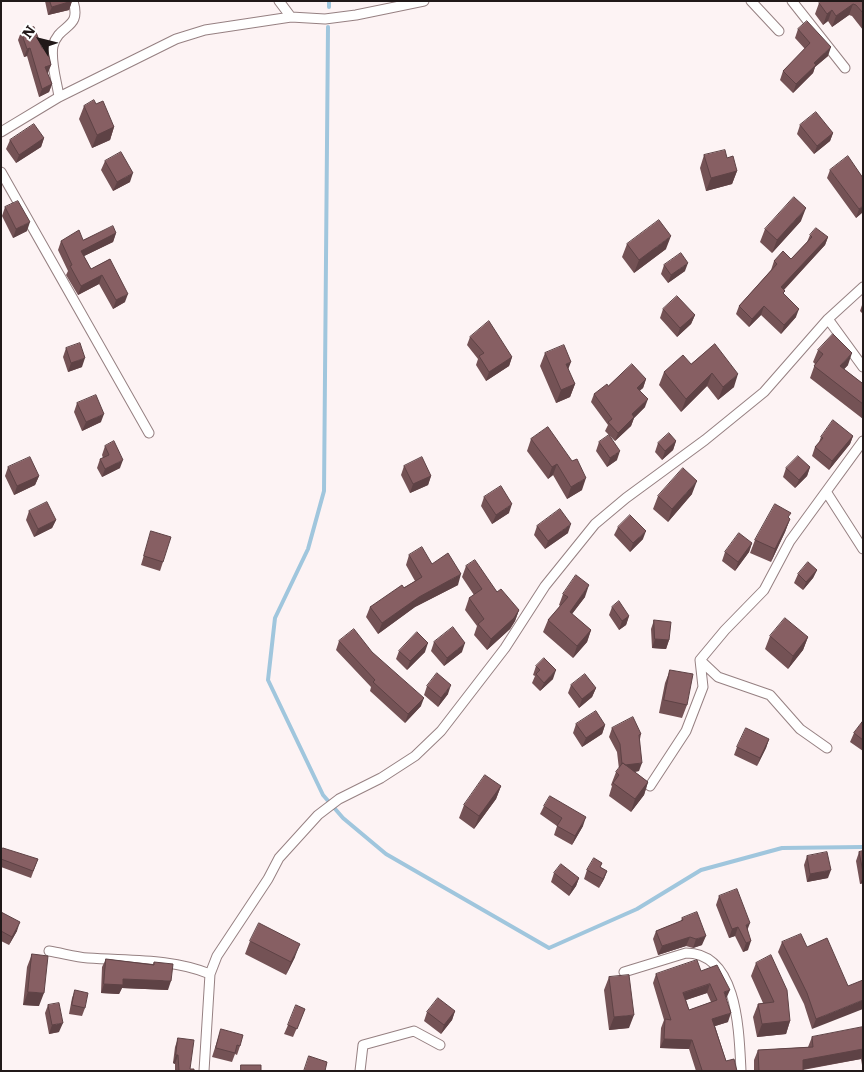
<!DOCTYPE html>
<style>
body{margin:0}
#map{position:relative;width:864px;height:1072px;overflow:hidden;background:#fdf3f4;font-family:Literata,serif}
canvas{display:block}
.frame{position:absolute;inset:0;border:2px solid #211919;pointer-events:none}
.north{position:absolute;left:15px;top:15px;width:50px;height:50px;-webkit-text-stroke:4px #fff;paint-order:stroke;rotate:306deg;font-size:14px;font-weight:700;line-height:20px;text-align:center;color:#211919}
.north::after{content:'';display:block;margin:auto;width:18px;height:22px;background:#211919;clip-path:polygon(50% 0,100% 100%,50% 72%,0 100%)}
</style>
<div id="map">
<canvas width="864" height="1072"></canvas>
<div class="frame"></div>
<div class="north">N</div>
</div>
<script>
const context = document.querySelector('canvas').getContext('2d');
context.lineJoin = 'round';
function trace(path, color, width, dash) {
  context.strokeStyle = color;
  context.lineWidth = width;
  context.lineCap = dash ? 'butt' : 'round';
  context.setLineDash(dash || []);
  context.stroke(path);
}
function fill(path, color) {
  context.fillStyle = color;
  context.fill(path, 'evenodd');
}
trace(new Path2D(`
 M329 7V1
 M328 27 324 491 308 549 275 618 268 680 323 795 343 818 386 854 549 948 637 909 701 870 782 848 863 847`), '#a0c6dd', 4);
const street = new Path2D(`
 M279 1 291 17
 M751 1 779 31
 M792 1 845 68
 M59 97C57 82 50 61 53 46 59 23 82 30 73 1
 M1 132 59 97 176 39 205 30 291 17 325 19 356 15 424 1
 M1 172 149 433
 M828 319 863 367
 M827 493 863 549
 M700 660 718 677 770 695 800 729 827 748
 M650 786 686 731 703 687 700 660 725 630 764 590 790 541 863 441
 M49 951C62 953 75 957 88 958 129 961 171 958 210 974
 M624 972 686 953C738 953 739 1032 741 1071
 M204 1071 210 974 217 956 268 879 279 858 318 815 339 799 381 778 415 756 441 731 505 648 545 586 595 524 626 498 705 440 764 392 828 319 863 287
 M360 1071 363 1045 414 1031 440 1045`);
trace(street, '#968082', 11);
trace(street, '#fff', 9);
fill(new Path2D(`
 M45 1H72L69 10 48 15Z
 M863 1V30L852 16 849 15 832 27 828 21 823 25 815 14 819 3Z
 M798 29 828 56 815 67 813 73 793 93 780 80 783 71 805 49 795 38Z
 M21 32 42 48 51 65 47 73 52 84 49 92 39 97 27 56 24 57 18 40Z
 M96 104 114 127 110 140 92 148 79 119 84 106Z
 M800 125 833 133 830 141 814 154 797 134Z
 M44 138 41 147 16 163 6 149 10 140Z
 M704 155 727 158 737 171 732 184 706 191 700 168Z
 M105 161 130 182 113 191 101 170Z
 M830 170 863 212 856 218 827 178Z
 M5 207 27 231 13 238 2 216Z
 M801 221 772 253 760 242 765 229Z
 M116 233 113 242 84 256 91 269 110 259 125 302 113 309 99 284 78 295 66 275 68 271 58 250 61 241 83 240Z
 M810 235 828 237 825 245 784 290V294L796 317 781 334 761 315 749 327 736 314 739 306 771 270 774 261 791 259 807 242Z
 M627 244 666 249 634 273 622 257Z
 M664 265 685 271 668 283 661 274Z
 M863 302V314L860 311Z
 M663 309 695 315 691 324 677 337 660 318Z
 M470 337 512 357 509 366 486 381 476 365 478 359 467 345Z
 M715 344 734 387 718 400 707 386 681 412 659 385 664 372 691 364Z
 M66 348 82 367 68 372 63 357Z
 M818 350 848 365 844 369 862 383 863 381V419L810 378 815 364 813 362Z
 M545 353 568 370 575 384 570 397 556 403 540 366Z
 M646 379 643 388 640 390 645 407 634 418 631 426 615 441 605 431 608 425 591 402 594 394 608 386Z
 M77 403 101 422 82 431 74 412Z
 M548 427 582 490 567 499 553 475 548 479 527 451 531 439Z
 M853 436 850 444 829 470 812 456 815 447 819 442 821 437Z
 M676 441 673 450 662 460 655 452 658 443Z
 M599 442 617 460 607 467 596 451Z
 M105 446 120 468 102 477 97 468 100 459 103 458 102 455Z
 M404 466 431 476 428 485 410 493 401 475Z
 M8 467 39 476 35 485 14 495 5 476Z
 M810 467 807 476 795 488 783 477 786 468Z
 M692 494 668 522 653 509 658 496Z
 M484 497 509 513 492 524 481 506Z
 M29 511 56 520 52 528 34 537 26 520Z
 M789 518 790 519 785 532 771 562 750 553 755 540Z
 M537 526 568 533 545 549 534 535Z
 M618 527 643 539 630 552 614 535Z
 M151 531 163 562 160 571 141 565Z
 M752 543 749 552 735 571 722 561 725 552Z
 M409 555 432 564 458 585 415 607 378 634 366 617 370 607 415 581 406 565Z
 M466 566 519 610 515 621 510 629 487 650 474 635 477 626 465 610 469 598 474 595 462 577Z
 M817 570 813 578 803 590 794 583 798 574Z
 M563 594 585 597 572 614 591 630 587 642 573 658 543 632 548 620 560 606 559 605Z
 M612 607 629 616 626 625 619 630 609 615Z
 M654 620 669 640 666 649 652 648 651 629Z
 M770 636 808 637 803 650 788 669 765 649Z
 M339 641 372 652 421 706 405 723 370 691 371 687 336 650Z
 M434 642 462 652 444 666 431 651Z
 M399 651 425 652 407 670 396 659Z
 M536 666 553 679 540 691 532 683 535 676 533 675Z
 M670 670 687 705 682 718 659 713 665 683Z
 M571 685 596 688 592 697 579 708 568 693Z
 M427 686 448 694 438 707 424 695Z
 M863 721V751L850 742 854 733Z
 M576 724 605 725 602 734 582 747 573 733Z
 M612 728 641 734 640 739 639 771 635 772 648 782 644 795 631 812 609 796 612 786 611 785 616 772 619 769 617 752 609 737Z
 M769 739 766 748 757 766 734 755 737 747Z
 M501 786 496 799 474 829 459 818 464 805Z
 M544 806 583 826 572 845 554 835 557 826 540 814Z
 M863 851V883L860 884 856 861 859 852Z
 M1 852 38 859 31 878 1 867Z
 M807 856 828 878 807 882 804 865Z
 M602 863 600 867 607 871 604 879 599 888 584 879 587 870Z
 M554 873 579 878 576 886 569 896 551 882Z
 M719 896 748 930V950L743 952 735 936 729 938 716 905Z
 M1 912 17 931 9 945 1 941Z
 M682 918 702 945 693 948 686 946 658 955 653 939 656 931 681 921Z
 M250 941 295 957 286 975 245 954Z
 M782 942 807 947 848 986 812 1029 804 1004 778 952Z
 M32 954 39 1006 23 1005 27 967Z
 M106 959 153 964 154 962 168 990 122 988 119 994 101 993 102 967Z
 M756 963 790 1021 786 1034 757 1037 753 1017 758 1004 763 1003 751 976Z
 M701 971 726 999 728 1022 715 1026 726 1061 737 1071H696L689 1049 660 1048 661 1028 664 1020 653 983 656 974ZM707 993 711 1002 689 1010 686 1000Z
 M609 977 629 1028 609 1030 604 990Z
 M75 990 85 1008 82 1016 69 1014 72 998Z
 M48 1005 59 1032 49 1034 45 1013Z
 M305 1009 293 1037 284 1034 288 1025Z
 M455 1011 452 1020 441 1034 424 1021 427 1012Z
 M863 1027V1071L861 1059 803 1070V1071H754V1060L758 1050 808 1047 812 1037Z
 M221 1029 240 1046 237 1055 235 1054 232 1062 212 1057Z
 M178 1038 190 1069 194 1071H175V1064L173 1063 175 1047Z`), '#745255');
fill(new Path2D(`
 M72 1 69 10 48 15 52 7Z
 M853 4 849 15 832 27 836 16Z
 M832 10 828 21 823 25 827 14Z
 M831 47 828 56 815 67 813 73 793 93 796 84 814 63Z
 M30 48 27 56 24 57 27 49Z
 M51 65 48 73 42 75 45 67Z
 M52 84 49 92 39 97 42 89Z
 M114 127 110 140 92 148 97 135Z
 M833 133 830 141 814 154 817 146Z
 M44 138 41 147 16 163 19 155Z
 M737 171 732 184 706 191 711 178Z
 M133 173 130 182 113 191 117 182Z
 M863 206V212L856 218 859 209Z
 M806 208 801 221 772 253 777 240Z
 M30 222 27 231 13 238 16 229Z
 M116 233 113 242 78 259 81 251Z
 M671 236 666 249 634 273 639 260Z
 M828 237 825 245 778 296 781 287Z
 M688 263 685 271 668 283 671 275Z
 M102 275 99 284 78 295 81 286Z
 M128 294 125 302 113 309 116 300Z
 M764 306 761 315 749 327 752 319Z
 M799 309 796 317 781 334 784 325Z
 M695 315 691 324 677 337 680 328Z
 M852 353 848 365 836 378 840 366Z
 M512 357 509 366 486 381 489 372Z
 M85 358 82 367 68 372 71 363Z
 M571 362 566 375V364Z
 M712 373 707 386 681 412 686 399Z
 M738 374 734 387 718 400 723 387Z
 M646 379 643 388 634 396 637 388Z
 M575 384 570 397 556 403 561 390Z
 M648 399 645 407 634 418 631 426 615 441 618 433 632 414Z
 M104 414 101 422 82 431 86 422Z
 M853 436 850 444 829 470 832 461Z
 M676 441 673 450 662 460 665 451Z
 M620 451 617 460 607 467 610 458Z
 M123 460 120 468 102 477 105 469Z
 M557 464 553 475 548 479 552 467Z
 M810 467 807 476 795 488 799 480Z
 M39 476 35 485 14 495 17 486Z
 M431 476 428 485 410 493 413 484Z
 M586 478 582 490 567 499 571 487Z
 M697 481 692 494 668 522 672 509Z
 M512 504 509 513 492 524 496 515Z
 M790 519 785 532 771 562 775 549Z
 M56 520 52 528 34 537 38 529Z
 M571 524 568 533 545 549 548 541Z
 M646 531 643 539 630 552 633 543Z
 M752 543 749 552 735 571 738 562Z
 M817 570 813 578 803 590 806 582Z
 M461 574 458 585 415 607 378 634 382 623 419 597Z
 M589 585 585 597 565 623 570 612Z
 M519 610 515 621 510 629 487 650 491 639Z
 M629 616 626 625 619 630 622 621Z
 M591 630 587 642 573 658 577 646Z
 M808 637 803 650 788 669 793 656Z
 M655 639 669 640 666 649 652 648Z
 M428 643 425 652 407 670 410 661Z
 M465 643 462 652 444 666 447 658Z
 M556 670 553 679 540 691 544 683Z
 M451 685 448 694 438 707 441 698Z
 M596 688 592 697 579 708 582 699Z
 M424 698 421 706 405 723 408 714Z
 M605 725 602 734 582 747 586 738Z
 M769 739 766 748 757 766 760 758Z
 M642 763 639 771 619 774 622 765Z
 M648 782 644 795 631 812 635 799Z
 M501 786 496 799 474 829 479 816Z
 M586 817 583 826 572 845 575 836Z
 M831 870 828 878 807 882 810 874Z
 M607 871 604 879 599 888 603 879Z
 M863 877V883L860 884Z
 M579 878 576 886 569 896 572 887Z
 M20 922 17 931 9 945 12 937Z
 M750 923 747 931 746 925Z
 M738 927 735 936 729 938 732 929Z
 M706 936 702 945 693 948 696 939Z
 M690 937 686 946 658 955 662 946Z
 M751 941 748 950 743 952 746 943Z
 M300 944 295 957 286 975 291 962Z
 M123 979 171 981 168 990 122 988 119 994 101 993 104 984Z
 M710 984 707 993 680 1002 683 993Z
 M730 990 726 999 724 992Z
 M28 992 44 993 39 1006 23 1005Z
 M863 1000V1009L812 1029 816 1019Z
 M455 1011 452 1020 441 1034 444 1025Z
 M731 1013 728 1022 709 1028 712 1019Z
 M634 1015 629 1028 609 1030 614 1017Z
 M790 1021 786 1034 757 1037 762 1024Z
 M63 1023 59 1032 49 1034 52 1025Z
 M664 1039 692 1040 689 1049 660 1048Z
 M863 1049V1054L861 1059 799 1070 803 1060Z
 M176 1055H178L175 1064 173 1063Z`), '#5e4245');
const building = new Path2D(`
 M50 1H72L52 7Z
 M821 1H863V13L856 5 853 4 836 16 832 10 827 14 819 3Z
 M807 21 831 47 814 63 816 65 796 84 783 71 810 43 798 29Z
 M34 27 42 48 47 47 51 65 45 67 52 84 42 89 30 48 27 49 21 32Z
 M94 100 96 104 103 101 114 127 97 135 84 106Z
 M816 112 833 133 817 146 800 125Z
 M34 124 44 138 19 155 10 140Z
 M725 150 727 158 733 156 737 171 711 178 704 155Z
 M121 152 133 173 117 182 105 161Z
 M848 156 863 178V206L859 209 830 170Z
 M794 197 806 208 777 240 765 229Z
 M18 201 30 222 16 229 5 207Z
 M659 220 671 236 639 260 627 244Z
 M113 226 116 233 81 251 91 269 110 259 128 294 116 300 102 275 81 286 70 266 72 265 61 241 79 230 83 240Z
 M816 228 828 237 781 287 785 291 783 293 799 309 784 325 764 306 752 319 739 306 777 264 774 261 783 251 791 259 812 237 810 235Z
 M681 253 688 263 671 275 664 265Z
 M677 296 695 315 680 328 663 309Z
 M489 321 512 357 489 372 479 356 484 353 470 337Z
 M833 334 852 353 840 366 862 383 863 381V404L814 366 823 354 818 350Z
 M80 343 85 358 71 363 66 348Z
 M715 344 738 374 723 387 712 373 686 399 664 372 683 355 691 364Z
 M564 345 571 362 566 364 575 384 561 390 545 353Z
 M632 364 646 379 637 388 648 399 632 414 634 417 618 433 608 422 612 419 594 394 607 384 608 386Z
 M96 395 104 414 86 422 77 403Z
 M833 420 853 436 832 461 815 447 823 438 821 437Z
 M548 427 572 461 577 459 586 478 571 487 557 464 552 467 531 439Z
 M669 433 676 441 665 451 658 443Z
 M609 435 620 451 610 458 599 442Z
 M114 441 123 460 105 469 100 459 109 455 105 446Z
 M798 456 810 467 799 480 786 468Z
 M30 457 39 476 17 486 8 467Z
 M422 457 431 476 413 484 404 466Z
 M683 468 697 481 672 509 658 496Z
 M501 486 512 504 496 515 484 497Z
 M47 502 56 520 38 529 29 511Z
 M775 504 791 513 788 517 790 519 775 549 755 540Z
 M560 509 571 524 548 541 537 526Z
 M630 515 646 531 633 543 618 527Z
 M151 531 171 537 163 562 144 556Z
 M739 533 752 543 738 562 725 552Z
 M422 547 432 564 448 553 461 574 419 597 382 623 370 607 402 585 404 588 422 577 409 555Z
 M475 560 497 592 501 589 519 610 514 618 491 639 478 624 484 619 469 598 482 589 466 566Z
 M808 562 817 570 806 582 798 574Z
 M576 575 589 585 570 612 591 630 577 646 548 620 568 597 563 594Z
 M619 601 629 616 622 621 612 607Z
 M785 618 808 637 793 656 770 636Z
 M654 620 671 622 669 640 655 639Z
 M453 627 465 643 447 658 434 642Z
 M354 629 372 652 424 698 408 714 373 682 375 680 339 641Z
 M417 632 428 643 410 661 399 651Z
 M544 658 556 670 544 683 536 674 540 670 536 666Z
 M670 670 693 674 687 705 664 700Z
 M437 673 451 685 441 698 427 686Z
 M585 674 596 688 582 699 571 685Z
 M596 711 605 725 586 738 576 724Z
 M633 717 641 734 639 735 642 763 625 765 623 763 622 764 620 744 612 728Z
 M863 721V740L854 733Z
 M746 728 769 739 760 758 737 747Z
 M623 763 648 782 635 799 613 783 619 775 616 772Z
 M485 775 501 786 479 816 464 805Z
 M550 796 586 817 575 836 557 826 562 818 544 806Z
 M3 848 38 859 33 871 1 859V852Z
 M863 851V872L859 852Z
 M827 852 831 870 810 874 807 856Z
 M594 858 602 863 600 867 607 871 603 879 587 870Z
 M561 864 579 878 572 887 554 873Z
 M737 889 750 923 746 925 751 941 746 943 738 927 732 929 719 896Z
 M1 912 20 922 12 937 1 931Z
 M697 912 706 936 696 939 690 937 662 946 656 931 683 920 682 918Z
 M259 923 300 944 291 962 250 941Z
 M801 934 807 947 827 938 848 986 863 980V1000L816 1019 807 993 782 942Z
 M32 954 48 956 44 993 28 992Z
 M771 955 787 990 790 1021 762 1024 758 1004 774 1002 756 963Z
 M106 959 154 965V962L173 964 171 981 123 979V985L104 984Z
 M697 960 701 971 717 965 730 990 724 992 731 1013 712 1019 726 1061 734 1059 737 1071H700L702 1070 692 1040 664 1039 665 1019 671 1020 656 974ZM710 984 717 1000 689 1010 683 993Z
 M629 975 634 1015 614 1017 609 977Z
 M75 990 88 993 85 1008 72 1005Z
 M438 998 455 1011 444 1025 427 1012Z
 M59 1003 63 1023 52 1025 48 1005Z
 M296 1005 305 1009 297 1029 288 1025Z
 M863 1027V1049L803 1060V1071H759L758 1050 813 1047 812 1037Z
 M221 1029 243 1035 240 1046 237 1045 235 1053 216 1048Z
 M178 1038 194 1040 190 1069H194V1071H179L178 1055H176Z
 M309 1056 327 1062 325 1071H304Z
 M241 1065H261V1071H241Z`);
fill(building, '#875f63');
trace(building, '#5e4245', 1);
</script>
